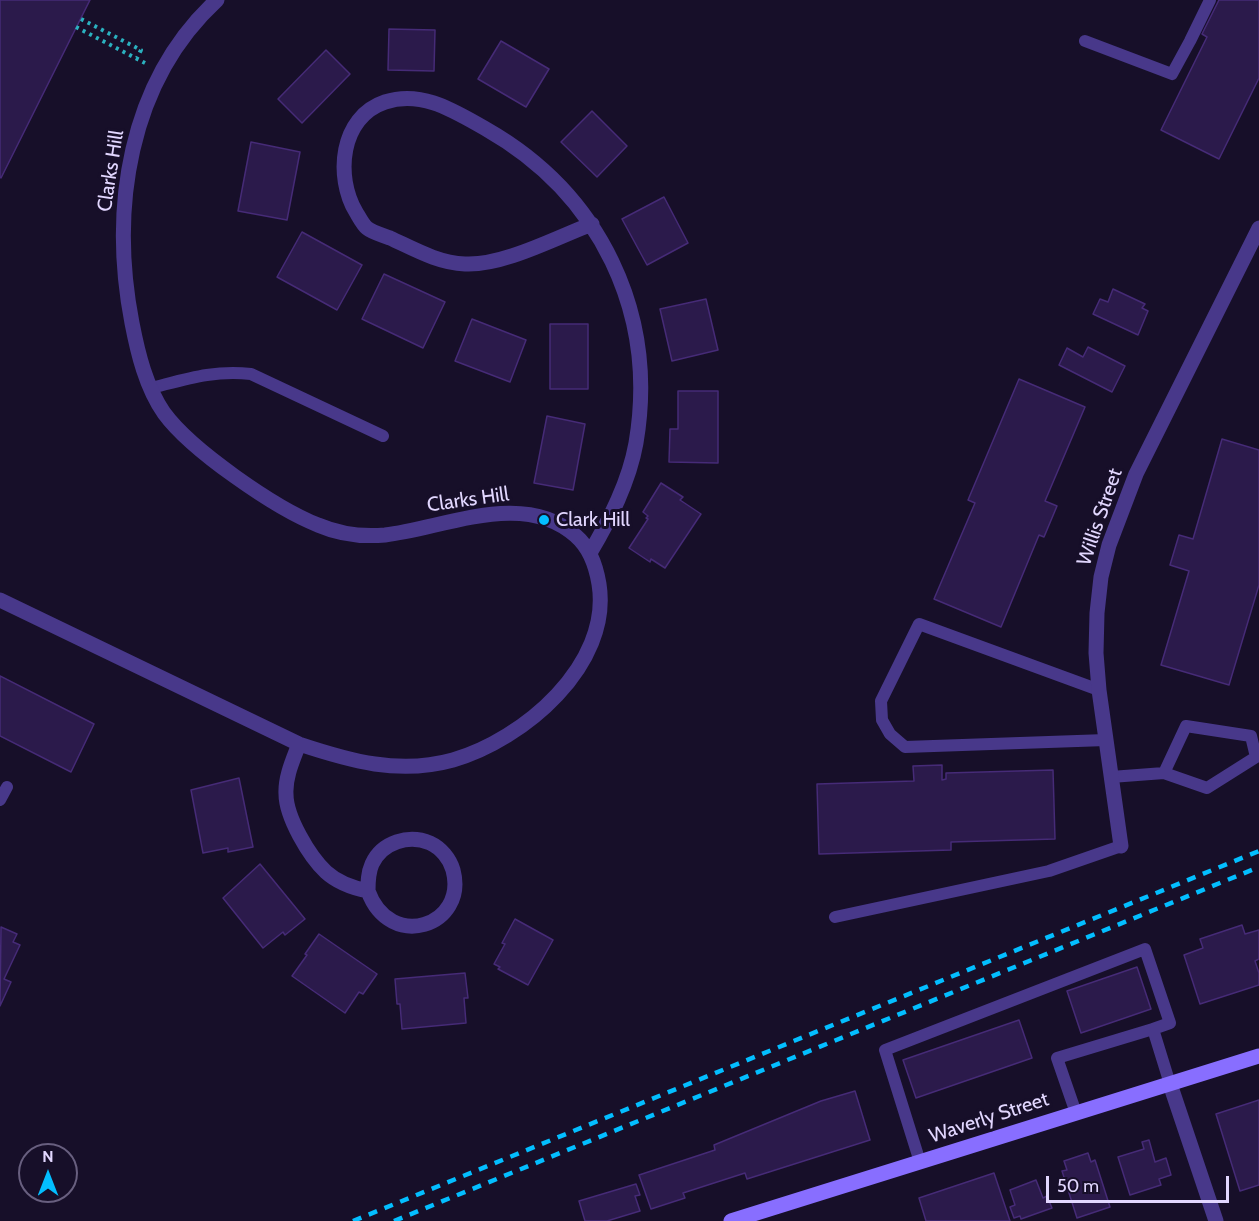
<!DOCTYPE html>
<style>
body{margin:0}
#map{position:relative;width:1259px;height:1221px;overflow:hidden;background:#170f29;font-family:Cabin,sans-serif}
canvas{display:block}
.north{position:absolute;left:18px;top:1143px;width:60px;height:60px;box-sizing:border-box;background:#170f29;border:2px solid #685f7f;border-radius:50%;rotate:0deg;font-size:16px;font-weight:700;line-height:24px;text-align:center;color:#e2d7ff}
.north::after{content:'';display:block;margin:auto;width:21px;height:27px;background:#03beff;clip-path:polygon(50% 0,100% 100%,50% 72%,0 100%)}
.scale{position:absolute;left:1046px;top:1176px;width:183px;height:27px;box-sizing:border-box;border:3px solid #e2d7ff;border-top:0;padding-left:8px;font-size:18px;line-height:21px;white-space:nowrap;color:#e2d7ff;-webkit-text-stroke:4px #170f29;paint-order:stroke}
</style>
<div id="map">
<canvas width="1259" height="1221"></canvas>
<div class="north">N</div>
<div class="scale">50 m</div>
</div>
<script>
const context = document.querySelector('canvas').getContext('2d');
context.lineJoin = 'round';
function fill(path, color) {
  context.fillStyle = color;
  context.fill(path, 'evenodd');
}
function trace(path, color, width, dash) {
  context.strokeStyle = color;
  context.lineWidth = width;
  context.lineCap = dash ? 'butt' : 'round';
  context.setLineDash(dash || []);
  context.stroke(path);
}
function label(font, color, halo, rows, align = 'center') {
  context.font = font + ' Cabin,sans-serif';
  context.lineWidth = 6;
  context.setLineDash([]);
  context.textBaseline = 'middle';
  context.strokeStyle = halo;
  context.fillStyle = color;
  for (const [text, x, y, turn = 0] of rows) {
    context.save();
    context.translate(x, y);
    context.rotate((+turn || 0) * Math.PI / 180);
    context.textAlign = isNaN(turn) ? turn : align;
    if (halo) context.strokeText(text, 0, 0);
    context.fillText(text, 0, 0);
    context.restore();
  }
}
const building = new Path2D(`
 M0 0H90L1 178 0 177Z
 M1219 0H1259V78L1219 159 1161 130 1207 37 1202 34Z
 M389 29 435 30 434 71 388 70Z
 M501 41 549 69 526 107 478 79Z
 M326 50 350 74 302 123 278 99Z
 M592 111 627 146 597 177 561 142Z
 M251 142 300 152 287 220 238 211Z
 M664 197 688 243 647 265 622 219Z
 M302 232 362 265 337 310 277 277Z
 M384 274 445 302 423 348 362 319Z
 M1113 289 1145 304 1142 308 1148 311 1138 335 1093 314 1100 299 1108 302Z
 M706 299 718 350 672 361 660 309Z
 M472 319 526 340 510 382 455 361Z
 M550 324H588V389H550Z
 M1088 347 1125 366 1112 392 1059 365 1067 348 1083 357Z
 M1019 379 1085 407 1045 501 1057 506 1044 537 1039 535 1001 627 934 599 975 503 968 500Z
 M678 391H718V463L669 462 670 429H678Z
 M547 416 585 424 573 490 534 483Z
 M1222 439 1259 450V585L1229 685 1161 665 1189 571 1170 565 1179 535 1193 539Z
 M661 483 683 497 680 500 701 514 665 568 651 559 650 562 629 548 648 519 646 518 648 516 643 512Z
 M0 676 94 724 71 772 0 736Z
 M942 765V780L946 779V773L1053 770 1055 839 951 842V850L819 854 817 784 914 781 913 766Z
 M239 778 253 847 228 852V848L203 853 191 790Z
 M260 864 305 919 285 935 283 932 263 948 223 898Z
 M515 919 553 940 528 985 498 969 500 967 494 964 505 944 502 943Z
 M1242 925 1245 934 1259 930V959L1255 961 1259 973V985L1200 1004 1184 955 1203 948 1200 939Z
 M1 927 17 934 13 942 20 945 4 979 11 982 0 1006Z
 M319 934 377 974 363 994 359 992 345 1013 292 976 307 955 305 954Z
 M1137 967 1151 1009 1081 1033 1067 991Z
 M465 973 468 998H464L466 1023 402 1029 400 1004H397L395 979Z
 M1019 1020 1032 1058 916 1098 903 1060Z
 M855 1091 870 1140 747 1179 745 1173 683 1193 685 1198 651 1209 639 1175 715 1150 714 1145 821 1101Z
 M1259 1100V1185L1240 1191 1216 1114Z
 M1149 1140 1155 1162 1166 1158 1171 1175 1159 1179 1161 1185 1130 1195 1118 1157 1144 1149 1142 1142Z
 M1088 1153 1091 1162 1095 1160 1110 1207 1077 1218 1062 1171 1067 1170 1064 1161Z
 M994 1173 1010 1221H926L919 1198Z
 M1036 1180 1043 1198 1047 1196 1052 1208 1021 1219 1020 1216 1014 1218 1010 1207 1015 1205 1010 1190Z
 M636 1184 640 1195 635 1196 640 1211 607 1221H585L579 1201Z`);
fill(building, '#2b1a4b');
trace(building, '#462b77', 1.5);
trace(new Path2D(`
 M81 19 141 50 137 58
 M76 27 145 63`), '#2bb1bf', 4, [3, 4.5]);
trace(new Path2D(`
 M1085 41 1172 74 1190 41 1210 0
 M151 388C187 379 213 370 251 374L383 436
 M1099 690 919 624 881 701 882 720 890 734 905 747 1106 740
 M1111 777 1164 773 1207 788 1256 757 1251 736 1186 726 1164 773
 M0 800 7 787
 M835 917 1049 871 1121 846
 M1076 1113 1057 1058 1153 1029
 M920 1162 885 1050 1145 949 1170 1023 1153 1029 1170 1084`), '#48388a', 12);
trace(new Path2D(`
 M590 553C610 519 629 482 636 443 658 313 600 194 486 129 454 111 422 90 385 102 340 117 335 177 356 212 359 217 363 225 367 228 373 233 383 235 390 238 414 249 438 263 465 264 503 266 555 238 592 224
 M0 600 299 744C350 761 399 775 453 760 523 740 612 665 599 584 596 566 590 548 576 536 524 489 445 528 385 535 362 537 339 534 318 525 275 508 191 450 164 413 146 387 138 354 132 323 110 209 128 82 217 0
 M299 744C293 760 285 777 286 794 286 817 309 856 326 872 338 883 353 888 368 891 390 952 468 926 453 870 450 859 441 848 430 843 409 834 382 842 372 864 368 873 368 882 368 891
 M1121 846 1099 690 1096 653 1097 613 1101 577 1109 545 1136 474 1259 228
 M1170 1084 1216 1221`), '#48388a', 15);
trace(new Path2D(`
 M731 1221 1259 1056`), '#886eff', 15);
trace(new Path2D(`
 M353 1221 1259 851
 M394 1221 1259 867`), '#03beff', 4.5, [9, 8]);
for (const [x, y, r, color] of [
 [544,520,6,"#03beff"]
]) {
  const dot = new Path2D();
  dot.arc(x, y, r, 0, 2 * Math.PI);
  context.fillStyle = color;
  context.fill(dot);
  trace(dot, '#170f29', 2);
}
label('20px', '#e2d7ff', '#170f29', [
 ["Clarks Hill",111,171,-81],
 ["Clarks Hill",468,500,-8],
 ["Willis Street",1100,517,-71],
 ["Waverly Street",989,1118,-18]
]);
label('20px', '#e2d7ff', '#170f29', [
 ["Clark Hill",556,520]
], 'left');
</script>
